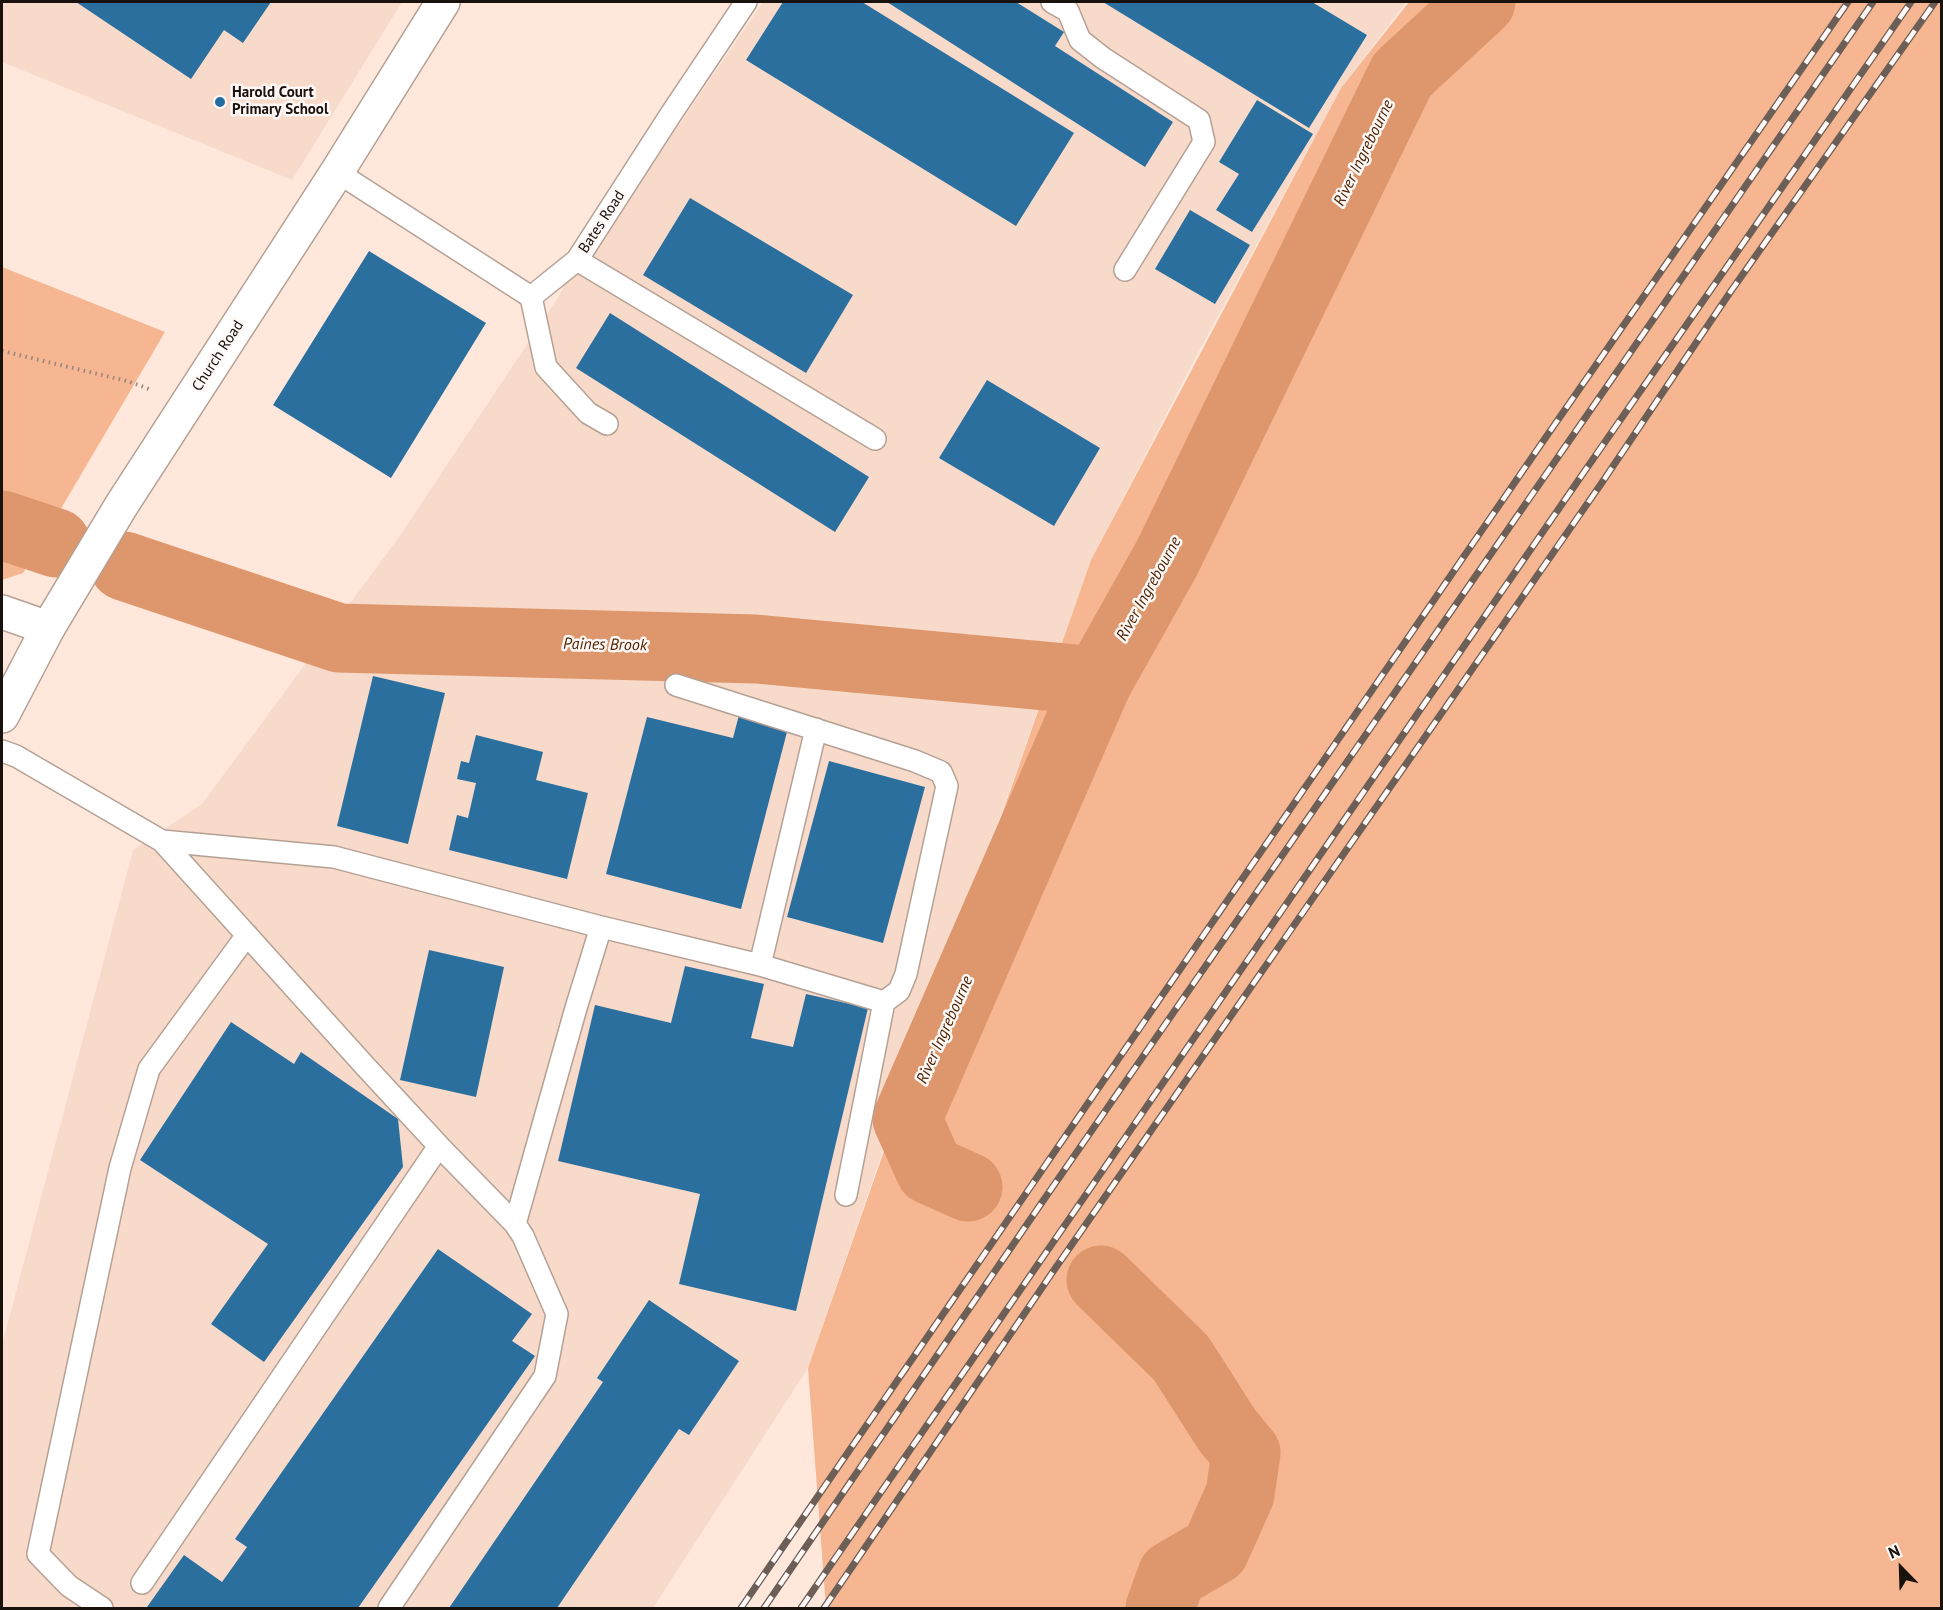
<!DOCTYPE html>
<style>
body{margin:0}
#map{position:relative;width:1943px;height:1610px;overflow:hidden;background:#ffe8db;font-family:"PT Sans",sans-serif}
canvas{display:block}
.frame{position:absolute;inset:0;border:3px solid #18110c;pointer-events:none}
.north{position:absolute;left:1871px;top:1538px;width:60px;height:60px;-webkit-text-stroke:4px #fef9f7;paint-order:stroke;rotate:337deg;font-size:16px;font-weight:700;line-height:24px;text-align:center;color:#18110c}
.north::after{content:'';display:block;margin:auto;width:21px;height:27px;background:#18110c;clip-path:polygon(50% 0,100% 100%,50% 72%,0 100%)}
</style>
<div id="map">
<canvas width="1943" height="1610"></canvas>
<div class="frame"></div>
<div class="north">N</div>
</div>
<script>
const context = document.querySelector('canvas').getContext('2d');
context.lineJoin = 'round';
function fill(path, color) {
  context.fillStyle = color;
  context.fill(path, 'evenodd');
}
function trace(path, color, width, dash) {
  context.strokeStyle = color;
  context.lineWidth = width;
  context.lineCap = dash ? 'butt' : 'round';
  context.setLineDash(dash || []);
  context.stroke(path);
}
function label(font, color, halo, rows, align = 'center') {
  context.font = font + ' "PT Sans",sans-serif';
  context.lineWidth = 5;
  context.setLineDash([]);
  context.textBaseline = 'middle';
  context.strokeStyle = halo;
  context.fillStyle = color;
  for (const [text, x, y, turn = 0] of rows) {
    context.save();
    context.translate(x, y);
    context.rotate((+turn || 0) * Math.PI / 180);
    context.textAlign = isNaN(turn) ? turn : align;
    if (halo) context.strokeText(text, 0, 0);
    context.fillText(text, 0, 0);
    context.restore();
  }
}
fill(new Path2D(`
 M2 2H402L292 180 2 62Z
 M763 2H1406L1341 88 1190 368 1091 560 909 1075 808 1368 653 1608H2V1345L133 850 202 804 399 537 559 296 577 260 667 142Z`), '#f8daca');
fill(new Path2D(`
 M1409 2H1941V1608H826L808 1368 1091 560 1341 88Z
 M2 267 165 332 23 573 2 580Z`), '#f5b691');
trace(new Path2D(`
 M2 525 56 543
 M124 566 339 638 756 649 1098 681
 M968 1187 930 1170 907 1119 1098 681 1167 558 1402 75 1481 2
 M1101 1280 1181 1358 1227 1430 1246 1453 1240 1494 1215 1550 1172 1575 1160 1608`), '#de976d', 69);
fill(new Path2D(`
 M76 2H271L243 43 224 30 191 79Z
 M783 2H862L1074 133 1016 226 746 60Z
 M887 2H1016L1064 32 1055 46 1173 122 1145 167Z
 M1103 2H1312L1367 35 1309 128Z
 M1257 100 1313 134 1252 232 1216 210 1239 174 1219 162Z
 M690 198 853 295 806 373 643 275Z
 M1190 210 1250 245 1215 304 1155 269Z
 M369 251 486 323 391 478 273 405Z
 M610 313 869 477 835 532 576 368Z
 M987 380 1100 448 1054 526 939 458Z
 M373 676 445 693 408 844 337 826Z
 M739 715 788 728 741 909 606 874 647 717 733 738Z
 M476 735 543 752 536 780 588 793 567 879 449 850 457 815 468 818 476 783 457 779 461 761 469 763Z
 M829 761 925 787 883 943 787 917Z
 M429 950 504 967 476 1097 400 1080Z
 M685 966 764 984 751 1038 793 1047 806 994 868 1008 796 1311 679 1284 700 1194 558 1161 595 1005 671 1023Z
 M231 1022 294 1064 301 1052 398 1119 403 1167 264 1362 211 1324 268 1244 140 1160Z
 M438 1249 532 1314 512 1341 535 1356 358 1608H150L147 1607 184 1555 222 1582 247 1547 235 1539Z
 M649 1300 739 1361 689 1435 679 1429 557 1608H449L603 1382 597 1378Z`), '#2b6f9f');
const service = new Path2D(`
 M1052 2 1068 11 1080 40 1103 58 1199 120 1204 142 1125 270
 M337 172 531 297 577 260 671 114 746 2
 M577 260 875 439
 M531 297 546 367 588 413 607 424
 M676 685 915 761 941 772 947 786 906 974 899 991 884 1002 846 1195
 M2 751 16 756 162 841 365 1066 439 1146 515 1224 523 1236 557 1314 545 1376 389 1608
 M162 841 334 857 601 927 760 965 884 1002
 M760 965 816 729
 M515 1224 576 1008 601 927
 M142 1583 439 1146
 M102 1608 69 1586 38 1554 120 1168 149 1069 247 935`);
const minor = new Path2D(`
 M2 612 48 628`);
const tertiary = new Path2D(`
 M2 716 48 628 121 506 337 172 443 2`);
trace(service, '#b5a094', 24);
trace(minor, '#b5a094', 36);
trace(tertiary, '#b5a094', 36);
trace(new Path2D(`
 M2 351 127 381 152 390`), '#95857c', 4, [1.5, 4.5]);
trace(service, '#fff', 21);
trace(minor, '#fff', 33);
trace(tertiary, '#fff', 33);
const rail = new Path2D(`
 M741 1608 1546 437 1848 2
 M764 1608 1045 1198 1873 2
 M801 1608 1582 475 1911 2
 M824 1608 1052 1273 1601 484 1731 291 1935 2`);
trace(rail, '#6c5f57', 7);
trace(rail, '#fef9f7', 4.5, [14]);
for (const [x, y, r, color] of [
 [220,102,6,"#236ea1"]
]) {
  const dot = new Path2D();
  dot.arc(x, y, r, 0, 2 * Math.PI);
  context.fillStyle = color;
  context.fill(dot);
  trace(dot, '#fef9f7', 2);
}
label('bold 15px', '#18110c', '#fef9f7', [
 ["Harold Court",232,93],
 ["Primary School",232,110]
], 'left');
label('15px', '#18110c', '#fef9f7', [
 ["Bates Road",602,222,-57],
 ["Church Road",218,356,-57]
]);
label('italic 16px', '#4f2201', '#fef9f7', [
 ["River Ingrebourne",1364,153,-64],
 ["River Ingrebourne",1149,589,-61],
 ["Paines Brook",605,645,1],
 ["River Ingrebourne",945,1030,-66]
]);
</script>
